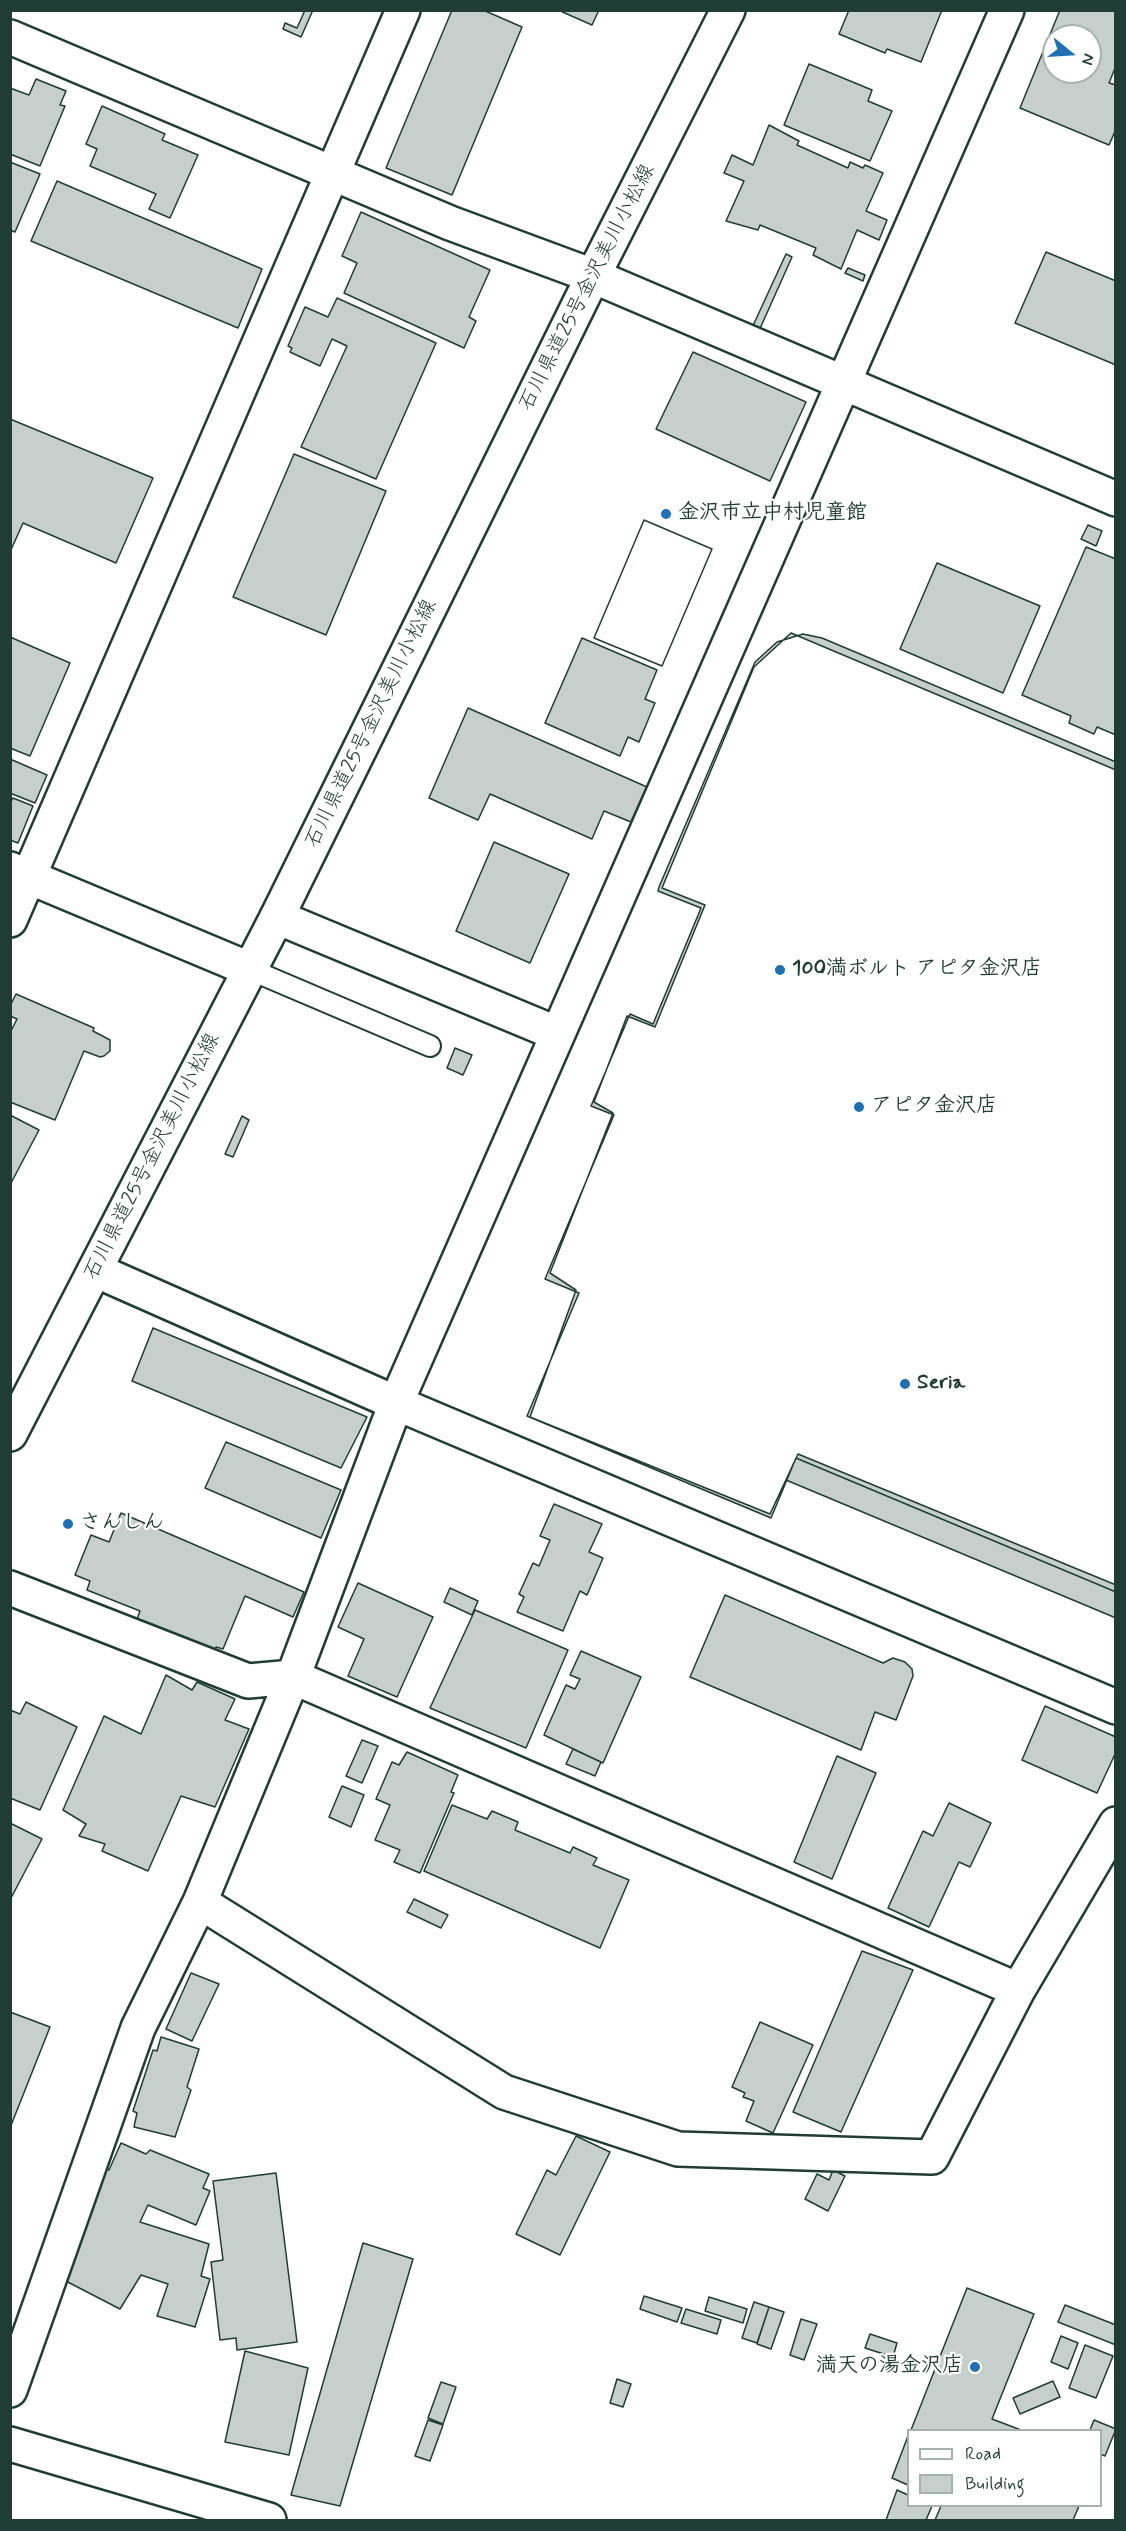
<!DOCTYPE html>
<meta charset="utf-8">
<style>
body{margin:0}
#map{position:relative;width:1126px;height:2531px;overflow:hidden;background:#fff;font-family:Mynerve,sans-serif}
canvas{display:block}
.frame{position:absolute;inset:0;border:12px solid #1f3d34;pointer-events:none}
.legend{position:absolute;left:907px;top:2429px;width:195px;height:78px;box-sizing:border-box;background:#fff;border:2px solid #a5b1ae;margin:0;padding:8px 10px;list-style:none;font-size:18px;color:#1f3d34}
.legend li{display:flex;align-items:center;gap:12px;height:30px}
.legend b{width:30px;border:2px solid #a5b1ae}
.north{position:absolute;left:1042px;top:24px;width:60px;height:60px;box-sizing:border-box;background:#fff;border:2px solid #a5b1ae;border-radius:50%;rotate:108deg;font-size:16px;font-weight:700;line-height:24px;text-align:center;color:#1f3d34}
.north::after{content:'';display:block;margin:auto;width:21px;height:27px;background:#1f6fb2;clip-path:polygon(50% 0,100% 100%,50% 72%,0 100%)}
</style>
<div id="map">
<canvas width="1126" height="2531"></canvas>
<div class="frame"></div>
<ul class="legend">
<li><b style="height:8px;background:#fff"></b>Road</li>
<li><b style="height:16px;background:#c7cfcc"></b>Building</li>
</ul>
<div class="north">N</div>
</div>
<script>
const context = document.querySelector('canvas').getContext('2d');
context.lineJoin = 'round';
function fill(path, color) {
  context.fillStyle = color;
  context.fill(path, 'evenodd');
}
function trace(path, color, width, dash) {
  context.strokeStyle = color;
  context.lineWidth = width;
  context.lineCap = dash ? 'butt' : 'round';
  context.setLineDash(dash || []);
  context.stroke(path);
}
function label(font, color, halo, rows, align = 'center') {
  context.font = font + ' Mynerve,"Klee One",sans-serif';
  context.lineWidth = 4.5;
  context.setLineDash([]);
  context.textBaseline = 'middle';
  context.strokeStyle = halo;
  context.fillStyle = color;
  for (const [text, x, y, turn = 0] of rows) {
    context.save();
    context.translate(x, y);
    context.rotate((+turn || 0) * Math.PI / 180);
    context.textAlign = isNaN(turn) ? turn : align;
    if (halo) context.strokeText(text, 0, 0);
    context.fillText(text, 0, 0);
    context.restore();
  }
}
const building = new Path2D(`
 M305 10H313L301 37 283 29 285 23 297 28Z
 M452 10H483L522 27 452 195 386 168Z
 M558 10H599L592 25Z
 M849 10H942L921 62 887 49 885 53 839 34Z
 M1060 10H1116V66L1109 83 1116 85V129L1109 145 1020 108ZM1054 36H1090V72H1054Z
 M809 64 872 90 868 101 892 111 870 161 784 125Z
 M36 79 66 91 60 105 65 106 40 166 10 154V88L29 95Z
 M102 106 165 134 162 140 198 155 170 218 149 209 156 194 90 166 97 149 86 144Z
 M769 125 799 141 797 145 848 168 850 162 863 168 865 165 883 173 866 211 887 220 879 240 857 230 841 269 813 255 816 248 760 225 758 230 726 221 744 181 724 173 732 155 753 165Z
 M10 162 40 174 15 232 10 230Z
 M57 181 262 269 238 328 31 241Z
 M361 212 490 270 469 317 476 321 464 348 344 293 357 263 342 256Z
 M1046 252 1116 281V365L1015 323Z
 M786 254 792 257 758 333 751 330Z
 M848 268 865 275 863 281 845 273Z
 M337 298 436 343 376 479 301 447 347 346 332 339 320 366 290 352 292 348 288 346 305 307 328 317Z
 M693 352 806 402 770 481 656 429Z
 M10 419 153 478 116 563 23 523 10 552Z
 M294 454 386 491 326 635 233 597Z
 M644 520 712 549 662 666 594 638Z
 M644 520 712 549 662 666 594 638Z
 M1088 525 1102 531 1096 546 1081 539Z
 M1086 547 1116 559V735L1097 727 1094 734 1069 723 1071 716 1022 695Z
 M937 563 1040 606 1003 693 900 649Z
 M791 633 1116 770V1585L798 1454 770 1514 530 1417 576 1290 550 1273 613 1113 594 1102 627 1016 655 1027 705 905 662 888 754 667Z
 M803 634 822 638 1116 762V1592L796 1458 771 1518 527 1416 579 1293 545 1279 614 1115 591 1106 630 1014 653 1024 701 908 658 891 659 887 755 662 777 642Z
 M10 637 70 663 30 756 10 748Z
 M582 638 657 670 645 699 655 703 639 742 628 737 620 756 545 723Z
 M468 708 647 787 631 822 604 811 592 839 490 794 478 820 429 798Z
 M10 759 47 775 35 803 10 793Z
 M13 798 33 806 18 843 10 840V803Z
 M494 842 569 874 530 963 456 931Z
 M16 994 94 1028 93 1031 110 1040V1051L104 1056 100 1057 84 1051 55 1120 10 1102V1033L17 1019 10 1016V1006Z
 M455 1048 472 1055 463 1075 447 1068Z
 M10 1115 39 1130 10 1185Z
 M242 1116 249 1120 233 1157 225 1154Z
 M153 1328 367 1417 341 1468 132 1381Z
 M226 1442 341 1490 321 1538 205 1488Z
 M796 1458 1116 1592V1618L786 1480Z
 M554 1504 602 1524 589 1552 603 1558 587 1595 580 1591 563 1631 517 1612 524 1597 519 1594 533 1563 539 1566 550 1540 540 1536Z
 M121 1513 304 1592 293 1617 245 1596 223 1649 216 1647 214 1651 137 1619 140 1611 87 1590 90 1581 75 1575 91 1535 109 1542Z
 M358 1583 433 1617 397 1697 348 1676 364 1639 338 1627Z
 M450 1588 478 1601 472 1615 444 1602Z
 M725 1595 883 1663 893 1658 905 1662 912 1669 913 1676 896 1720 875 1712 861 1750 690 1677Z
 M475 1610 568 1650 526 1748 430 1708Z
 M581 1651 641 1677 603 1763 544 1735 566 1685 575 1689 580 1679 570 1675Z
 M166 1675 192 1690 197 1682 235 1699 225 1720 249 1729 215 1807 181 1796 148 1871 102 1851 105 1844 79 1836 86 1824 63 1810 104 1716 141 1734Z
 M26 1702 77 1727 40 1810 10 1798V1710L20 1714Z
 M1045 1706 1116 1737V1752L1097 1793 1022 1760Z
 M362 1740 378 1746 362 1783 346 1776Z
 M573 1749 601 1762 595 1776 566 1764Z
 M407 1752 458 1775 451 1792 454 1793 420 1873 394 1862 400 1850 375 1840 390 1805 376 1799 392 1762 399 1765Z
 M837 1756 876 1773 832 1879 794 1862Z
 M342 1786 364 1795 351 1827 329 1817Z
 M949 1803 991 1823 970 1867 959 1862 929 1927 888 1908 923 1831 933 1836Z
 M452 1805 487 1819 492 1811 518 1822 515 1830 570 1853 573 1847 597 1858 593 1865 629 1880 600 1948 424 1871Z
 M10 1823 42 1839 10 1900Z
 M414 1899 448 1915 441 1928 407 1912Z
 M862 1951 913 1970 841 2132 793 2112Z
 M191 1973 219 1984 192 2041 166 2029Z
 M10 2012 50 2027 10 2128Z
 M760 2022 813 2045 773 2133 746 2121 754 2101 743 2097 745 2093 732 2087Z
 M161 2037 199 2049 187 2087 191 2090 175 2137 134 2127 137 2113 133 2111 153 2050 157 2051Z
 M576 2136 610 2152 560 2255 516 2234 547 2170 556 2175Z
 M121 2143 146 2154 150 2150 209 2174 203 2188 210 2191 196 2225 148 2205 140 2222 209 2244 201 2276 210 2279 195 2327 157 2316 168 2284 141 2275 120 2309 60 2278 101 2166 109 2170Z
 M833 2170 845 2176 828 2211 805 2199 817 2174 829 2180Z
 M276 2173 297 2342 237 2350 236 2338 220 2340 211 2262 223 2260 213 2181Z
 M363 2243 413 2259 340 2506 291 2495Z
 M967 2288 1034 2314 992 2419 1021 2430H911Z
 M644 2296 682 2308 677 2322 640 2309Z
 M709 2297 747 2309 743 2323 705 2311Z
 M754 2302 769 2307 757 2343 742 2338Z
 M1065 2305 1116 2325V2345L1058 2322Z
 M769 2307 784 2312 771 2349 757 2344Z
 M686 2309 721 2320 717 2334 681 2323Z
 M801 2319 817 2324 804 2360 790 2355Z
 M870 2334 897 2343 893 2357 865 2348Z
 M1061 2336 1078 2343 1068 2369 1051 2362Z
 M1085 2345 1113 2356 1096 2398 1069 2388Z
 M245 2351 308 2368 289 2455 225 2442Z
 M617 2379 631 2384 623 2407 610 2403Z
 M1053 2381 1060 2397 1020 2414 1013 2398Z
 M441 2382 456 2387 443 2424 428 2418Z
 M428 2420 443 2425 430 2461 415 2456Z
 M1094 2420 1116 2429 1105 2456 1100 2454V2430H1090Z
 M908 2436V2485L892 2478Z
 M897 2490 908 2495V2506H932L926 2520H886Z
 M941 2506H1079L1073 2520H935Z`);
fill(building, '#c7cfcc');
trace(building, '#1f3d34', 1.5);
const lane = new Path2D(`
 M249 969 430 1046`);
const street = new Path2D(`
 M10 37 450 223 593 276 1116 499
 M10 869 249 969
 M277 917 558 1034
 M10 920 403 10
 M396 1403 1116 1707
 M10 1588 248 1681 293 1677 1018 1990
 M200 1902 293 1677 396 1403 1007 10
 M10 2390 138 2028 200 1902 504 2092 678 2149 932 2157 1018 1990 1116 1824
 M10 2444 269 2520`);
const secondary = new Path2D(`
 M95 1270 396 1403`);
const primary = new Path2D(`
 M10 1434 277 917 593 276 728 10`);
trace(lane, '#1f3d34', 24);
trace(street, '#1f3d34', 38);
trace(secondary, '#1f3d34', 38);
trace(primary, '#1f3d34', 38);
trace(lane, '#fff', 20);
trace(street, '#fff', 33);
trace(secondary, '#fff', 33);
trace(primary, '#fff', 33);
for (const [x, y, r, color] of [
 [666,514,6,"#1f6fb2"],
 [780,970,6,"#1f6fb2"],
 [859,1107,6,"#1f6fb2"],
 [905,1384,6,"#1f6fb2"],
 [68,1524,6,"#1f6fb2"],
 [975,2367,6,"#1f6fb2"]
]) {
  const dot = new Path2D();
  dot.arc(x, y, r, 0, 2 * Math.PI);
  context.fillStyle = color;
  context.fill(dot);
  trace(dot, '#fff', 2);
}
label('21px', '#1f3d34', '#fff', [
 ["石川県道25号金沢美川小松線",588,288,-63],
 ["石川県道25号金沢美川小松線",372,724,-64],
 ["石川県道25号金沢美川小松線",153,1157,-63]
]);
label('bold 21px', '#1f3d34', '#fff', [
 ["金沢市立中村児童館",678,514],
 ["100満ボルト アピタ金沢店",792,970],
 ["アピタ金沢店",871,1107],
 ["Seria",917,1384],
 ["さんしん",80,1524],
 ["満天の湯金沢店",963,2367,"right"]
], 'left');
</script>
